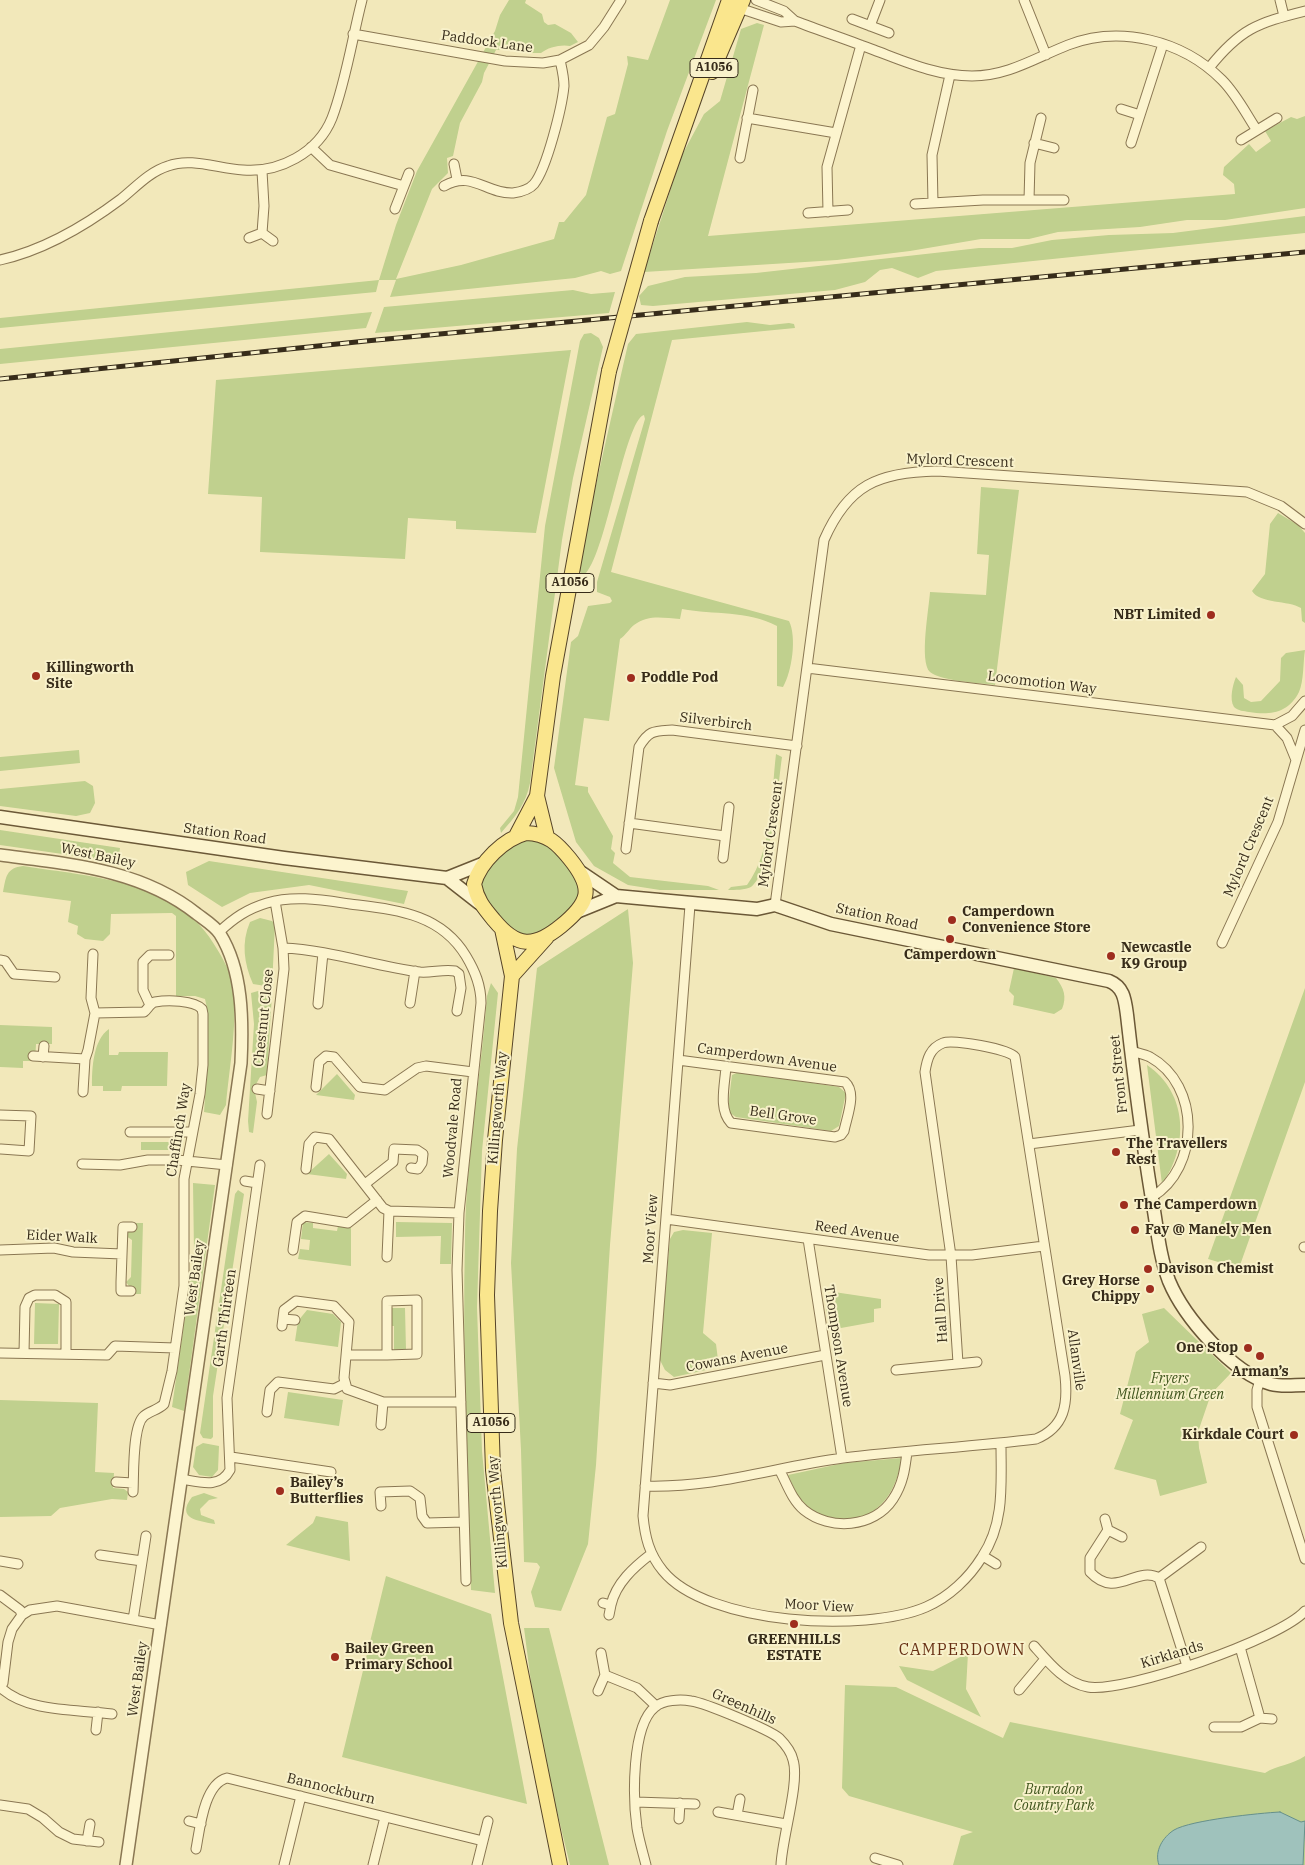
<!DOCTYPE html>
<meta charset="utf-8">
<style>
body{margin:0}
canvas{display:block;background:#f2e8ba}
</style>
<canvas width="1305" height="1865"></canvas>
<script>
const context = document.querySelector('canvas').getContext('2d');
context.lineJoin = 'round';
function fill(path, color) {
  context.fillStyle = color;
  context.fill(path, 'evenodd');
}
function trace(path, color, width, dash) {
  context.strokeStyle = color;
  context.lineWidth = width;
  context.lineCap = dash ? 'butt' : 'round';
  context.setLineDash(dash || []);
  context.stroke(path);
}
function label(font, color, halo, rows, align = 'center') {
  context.font = font + ' "IBM Plex Serif",serif';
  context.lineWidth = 4;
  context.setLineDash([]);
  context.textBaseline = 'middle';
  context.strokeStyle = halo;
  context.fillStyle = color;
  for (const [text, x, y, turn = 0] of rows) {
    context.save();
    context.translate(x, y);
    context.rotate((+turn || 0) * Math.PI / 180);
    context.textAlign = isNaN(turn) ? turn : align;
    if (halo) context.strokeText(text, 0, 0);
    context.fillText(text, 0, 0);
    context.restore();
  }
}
fill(new Path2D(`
 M509 0H526L525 3 542 14 544 22 548 25 555 24 571 33 578 42 570 46C562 44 548 47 541 53H528L523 49 496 50 484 73 482 82 460 123 453 156 447 158 448 173 432 189 396 279 461 265 554 239 559 222H564L586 195 607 117 615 114 628 64 627 56 648 60 670 0H716L667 131 621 271 610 274 601 271 575 278 390 297 396 280H379L376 292 0 328V318L379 280 396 225 417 171 495 31 500 15Z
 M757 23 764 25 708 236 1235 194 1234 184 1223 175 1224 167 1249 144 1256 152 1271 141 1265 131 1291 117 1297 119 1305 116V208L1225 220H1187L1140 227 1058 232 1029 239H981L910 251 837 260 644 272 681 157 704 114 720 101 741 29Z
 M1305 216V233L936 271 918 278 892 268 880 270 865 282 835 290 653 306 641 305 639 296 648 286 685 277 756 273 979 248H1012L1052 240 1109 235 1173 233Z
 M573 290 591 294 615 292 609 313 375 333 384 307Z
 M372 312 366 328 0 364V349Z
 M747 322 770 325 789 323 794 324 795 328 672 340 611 572 789 621C797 637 792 672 783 687L777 686V626C747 610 714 615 682 609L680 619C663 618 649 614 634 625 629 629 626 635 620 639L609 721 584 718 575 785 588 787V792L613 836 611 849 615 853 613 863 630 877 708 886 719 890H660L628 885 594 866 576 842 554 768 571 642 578 636 588 606 610 603 612 601 610 597 597 592V582L645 419 644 415C625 420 607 549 586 573H581L579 569 582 546 628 344 636 334Z
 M591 333 599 338 603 347 573 478 562 540 530 783C526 804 515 817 501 833L500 828 514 811 518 797 545 526 580 341 584 334Z
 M571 350 536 533 456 529V521L408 518 405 559 260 552 262 497 208 494 216 380Z
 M981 487 1019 490 995 685C980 683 940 681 930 672 919 662 929 608 930 592L986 595 989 555 977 554Z
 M1278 513 1298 525 1305 533V623L1302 621 1301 608C1288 600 1260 604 1252 591L1265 574 1270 524Z
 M1305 650C1303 662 1304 681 1299 692 1288 714 1269 715 1249 712 1244 711 1238 711 1234 707 1229 699 1233 684 1236 677L1243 685 1244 698 1251 702 1261 701 1280 681 1281 658 1286 653Z
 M79 750 80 763 0 771V757Z
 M776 754 782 757C778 784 772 872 751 887 745 890 735 890 728 890L731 887 747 885C773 850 771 796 776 754Z
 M85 781 93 786 95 803 90 813 76 816 0 806V789Z
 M0 830 120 848 118 862 0 845Z
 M530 839C545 840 552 848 561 859 568 868 577 876 579 888 581 909 539 942 520 935 508 930 501 919 493 909 488 903 481 895 481 886 480 862 511 845 530 839Z
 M209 861 408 891 404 904 309 885 250 893 222 907 188 885 186 872Z
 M23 866C92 877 179 880 217 949 223 959 230 971 232 983 239 1017 229 1069 226 1105L220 1115 204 1112 207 1069V1008L205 999 195 996H176V916L172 913 111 914 110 934 103 941 85 939 77 934 78 926 68 922 71 901 3 892C6 877 6 868 23 866Z
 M628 909 633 963 610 1245 596 1465 588 1544 561 1611 535 1607 531 1592 540 1567 537 1563 524 1562 521 1450 511 1263 517 1149 537 968Z
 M260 918 272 921 275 924 272 987 253 984C244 963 241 943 250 922Z
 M1014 968 1056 978C1064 988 1067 997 1062 1009L1054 1014 1013 1005 1014 996 1009 991Z
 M491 983 498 993 482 1151 477 1307 482 1451 495 1593 471 1590C468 1473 462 1355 465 1238 466 1157 481 1077 487 996Z
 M1305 988V1082L1239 1268 1208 1259Z
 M258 991 272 994 267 1075 260 1077 254 1088 257 1102 253 1133 249 1132 248 1121 254 1024 251 993Z
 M0 1025 52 1027V1044H36L35 1061H23V1068L0 1067Z
 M109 1029V1055H118L119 1052H168L167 1086H122L121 1091H103V1086H92C92 1068 93 1040 109 1029Z
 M1147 1065C1188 1093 1189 1146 1162 1184Z
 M739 1072 839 1087 846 1093 839 1126 831 1131 736 1117 730 1113 728 1107 732 1075Z
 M337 1074 355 1095 354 1100 316 1095Z
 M141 1142H177V1150H141Z
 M329 1154 347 1174 346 1179 307 1174Z
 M193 1183 215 1185 184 1411 172 1407 194 1253Z
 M238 1190 244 1194 213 1396V1437L211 1439 203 1438 200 1433 235 1194Z
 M303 1222 313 1223V1228L337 1231 338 1226 351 1228V1266L298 1259 300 1249 309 1250 310 1240 301 1239Z
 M396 1222 452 1223 451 1264H440L441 1236 396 1237Z
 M135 1223H143L141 1294H134V1287L129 1286 126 1282 131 1277 132 1240 126 1236 129 1231 135 1229Z
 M683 1230 712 1233 703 1333 716 1344 718 1360 705 1362 706 1370 674 1377 665 1370 659 1358 670 1239 674 1232Z
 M834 1292 881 1299V1308L874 1309V1322L830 1330 826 1309 836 1307Z
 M35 1303 59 1304 58 1344H34Z
 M390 1308H405L406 1350H394V1326H390Z
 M1164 1308 1231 1373 1211 1394 1198 1432 1199 1448 1207 1483 1160 1496 1156 1480 1114 1469 1133 1420 1120 1414 1136 1352 1149 1342 1142 1314Z
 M307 1310 333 1314 341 1322 338 1347 295 1341 298 1321Z
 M288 1392 343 1400 339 1426 284 1418Z
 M0 1400 98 1403 95 1472 114 1473 113 1488 124 1489 128 1492 127 1500 112 1499 60 1508 51 1516 0 1517Z
 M203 1443 219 1446 218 1470 212 1477 199 1475 193 1467 196 1447Z
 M901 1458C898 1494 872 1528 832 1518 822 1516 811 1513 804 1505 797 1497 793 1485 788 1475L844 1463Z
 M204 1493 218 1498 209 1500 200 1509 201 1515 214 1520 215 1524C199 1521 175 1519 192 1497Z
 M316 1516 348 1522 350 1561 286 1545 313 1523Z
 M386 1576 491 1614 527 1804 342 1757Z
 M524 1628H549L609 1865H570L537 1729Z
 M968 1653 966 1689 981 1717 907 1680 899 1666 933 1671Z
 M845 1685 896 1687 1003 1738 1010 1722 1265 1773C1277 1765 1292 1765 1305 1756V1865H953L961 1836 973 1832 849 1796 842 1788Z`), '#c0d08e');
const water = new Path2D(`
 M1280 1812 1301 1822 1305 1821 1303 1865H1159C1154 1851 1163 1837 1174 1830 1191 1820 1260 1813 1280 1812Z`);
fill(water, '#9fc2bc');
trace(water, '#66908b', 1);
const minor = new Path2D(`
 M1024 0 1046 55
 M1280 0 1284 16
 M736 7 781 22 795 21 784 11 756 0
 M852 19 889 33
 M795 21C821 31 848 40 874 50 906 62 937 76 972 76 1008 76 1035 58 1068 45 1120 25 1182 40 1222 80 1236 94 1245 112 1256 129
 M870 26 880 0
 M353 34 505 61 543 63 560 60 589 45 604 27 621 0
 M1209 68C1240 29 1257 23 1305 11
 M1121 109 1140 115
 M747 118 836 133
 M1241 140 1277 118
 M1034 143 1054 148
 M1131 143 1163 44
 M311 147 330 165 404 186
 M740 158 753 90
 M454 164 457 179
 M262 171 264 206 262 233
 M444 186C472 170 486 194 513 193 520 192 529 190 534 184 547 168 562 107 564 86 564 77 562 69 560 60
 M1029 200 1030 163 1041 118
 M933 203 932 155 950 75
 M915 204 983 200H1064
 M395 209 409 173
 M828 212 827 167 861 45
 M808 213 848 210
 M249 238 262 233 273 241
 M0 260C45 250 85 226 121 199 136 187 149 172 168 166 191 157 219 169 243 170 279 173 318 153 332 118 346 81 352 39 362 0
 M807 668 1275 725 1292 716 1305 701
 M1275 725 1287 738 1296 760
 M629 823 725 836
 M626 849 639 747C649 730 654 731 672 730L797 746
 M723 858 729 807
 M690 905 643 1516C645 1537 649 1554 663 1571 707 1625 866 1633 926 1607 949 1597 969 1578 982 1557 1005 1523 1001 1483 1001 1444
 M775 905 824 540C848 485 878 472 937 471L1247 492 1281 506 1305 524
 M219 932C234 918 247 909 267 903 294 895 322 900 350 904 396 910 440 913 466 956 475 971 481 985 481 1003L459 1213 457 1270 466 1581
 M1222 943 1278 822 1305 730
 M283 948C330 950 374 966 420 972 432 973 443 969 455 971L459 974 461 988 457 1011
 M0 960 5 961 14 974 55 977
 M410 1003 415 971
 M318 1004 323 953
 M150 1005 143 990V962L150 955H169
 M95 1013 144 1012C148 1009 150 1003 155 1002 167 1000 194 1000 202 1009L203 1014V1065L200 1094 184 1179V1286L172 1371 164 1404C158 1410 150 1411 144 1416 132 1426 134 1476 133 1492
 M1131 1051C1137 1053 1144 1054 1150 1057 1201 1085 1200 1168 1152 1197
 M33 1056 85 1059
 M43 1057 44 1046
 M678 1060 845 1082C857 1093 847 1116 844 1131L841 1135 835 1137 731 1123C718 1109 725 1085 726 1066
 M316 1087 319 1062 326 1056 334 1057 360 1087 385 1090 417 1068 426 1066 473 1072
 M257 1089 270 1091
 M83 1092 85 1059 88 1050 95 1013 91 998 93 954
 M267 1114 284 969 283 948 275 901
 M0 1115 31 1116 29 1151 1 1149
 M130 1132H192
 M1029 1144 1140 1130
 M82 1164 120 1165 148 1160H177L227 1165
 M306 1169 309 1144 315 1137 329 1139 383 1208 389 1211 459 1213
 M245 1181 257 1183
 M365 1184 393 1162 394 1149 417 1150 423 1154 422 1163 418 1169 411 1168
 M666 1219 929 1255H972L1044 1246
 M808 1239 842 1458
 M1304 1247H1305
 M0 1250 54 1248 73 1252 122 1254
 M293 1250 297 1222 305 1216 348 1223 377 1200
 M387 1257 389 1211
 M131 1291H121V1282L123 1227H132
 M283 1319 295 1320
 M282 1326 284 1310 296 1301 334 1306 349 1322 344 1378 347 1389 383 1402H461
 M0 1353 107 1355 115 1346 175 1348
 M24 1353 25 1307 29 1298 35 1295H55L66 1302V1354
 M347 1355H387V1301L417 1300V1354L387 1355
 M896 1370 977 1362
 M1260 1380 1257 1390V1407L1305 1559
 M653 1383 670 1385 825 1355
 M267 1412 270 1390 278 1382 334 1389 344 1384
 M381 1425 383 1402
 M231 1457 331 1472
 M780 1471C787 1484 792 1500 804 1510 830 1531 874 1528 893 1499 903 1484 905 1469 907 1452
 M181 1479C200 1482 220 1489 230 1470L227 1398 260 1165
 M116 1482 133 1483
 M645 1486C718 1488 774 1467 843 1458 907 1450 972 1447 1036 1439 1065 1427 1068 1404 1065 1376L1015 1057C1009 1049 953 1039 943 1043 930 1048 927 1059 925 1072L951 1256 958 1363
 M381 1506 380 1492 410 1491 420 1498 422 1516 427 1523 464 1522
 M1105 1519 1108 1530 1122 1537
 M1108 1530 1090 1558V1572C1116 1600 1136 1565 1159 1578L1187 1666
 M100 1555 142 1561
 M983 1556 996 1564
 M0 1561 18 1564
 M1159 1578 1201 1547
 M0 1595 20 1610 22 1615
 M603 1603 611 1605 609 1615
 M611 1605C616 1583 634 1567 651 1554
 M133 1620 146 1536
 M1034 1646C1049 1663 1065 1683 1088 1687 1125 1693 1280 1639 1305 1611
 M1240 1647 1260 1718
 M605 1675 637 1688 656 1706
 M0 1688 3 1683 8 1642 12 1629 22 1615 30 1610 57 1606 161 1625
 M1 1688C29 1713 76 1709 112 1714
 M1019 1690 1045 1659
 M598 1691 605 1675 601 1653
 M1214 1727H1241L1260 1718 1272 1719
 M96 1730 98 1712
 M636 1802 695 1804
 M0 1805 28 1809 43 1818 59 1832 73 1839 99 1842
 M718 1812 786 1824
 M737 1815 740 1799
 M679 1819 680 1803
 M189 1821 201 1824
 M87 1841 90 1824
 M196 1849C200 1828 204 1784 227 1778L483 1841
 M875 1858 898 1865
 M284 1865 301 1796
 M373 1865 385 1817
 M477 1865 488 1821
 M646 1865C643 1853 639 1840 637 1828 633 1800 631 1726 655 1707 663 1700 680 1699 691 1701 705 1703 768 1729 779 1738 785 1744 791 1751 793 1760 800 1782 782 1838 781 1865`);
const tertiary = new Path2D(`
 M0 855C69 864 141 869 197 914 205 920 215 926 220 934 243 971 243 1021 241 1063L126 1865`);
const secondary = new Path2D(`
 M0 817 284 858 447 878 479 903
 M582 873 616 896 757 909 775 905 831 924 1109 981C1124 987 1125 1000 1127 1015 1134 1077 1142 1138 1152 1199 1157 1226 1159 1255 1169 1281 1184 1317 1232 1373 1271 1384 1282 1387 1294 1385 1305 1385
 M447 878 482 864
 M579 911 616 896`);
const primary = new Path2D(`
 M712 72 743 0
 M651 221 729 0
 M537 796 547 837
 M526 833C548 834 557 843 570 859 594 889 590 902 561 926 534 948 517 948 494 920 484 908 477 900 474 884 480 862 504 839 526 833Z
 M516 836 537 796 553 676 609 371
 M502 929 512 976 495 1140 490 1211 487 1295 493 1470 511 1623 560 1865
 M512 976 547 937`);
trace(minor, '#8a7753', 11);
trace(tertiary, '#8a7753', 14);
trace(secondary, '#6b5837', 15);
trace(primary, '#564428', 16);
trace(minor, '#fcf4ce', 9);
trace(tertiary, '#fcf4ce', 11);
trace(secondary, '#fcf4ce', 12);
trace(primary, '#fae68d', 14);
const rail = new Path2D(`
 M0 379 366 341 1305 252`);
trace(rail, '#372c1a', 5);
trace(rail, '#f8f1ca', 3, [9]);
const primaryBridge = new Path2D(`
 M609 371 651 221`);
trace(primaryBridge, '#564428', 16, []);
trace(primaryBridge, '#fae68d', 14);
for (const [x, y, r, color] of [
 [1211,615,5,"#9e2d1e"],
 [36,676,5,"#9e2d1e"],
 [631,678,5,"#9e2d1e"],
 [952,920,5,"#9e2d1e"],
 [950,939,5,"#9e2d1e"],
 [1111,956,5,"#9e2d1e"],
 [1116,1152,5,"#9e2d1e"],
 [1124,1205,5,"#9e2d1e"],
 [1135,1230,5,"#9e2d1e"],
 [1148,1269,5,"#9e2d1e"],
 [1150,1289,5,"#9e2d1e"],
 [1248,1348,5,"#9e2d1e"],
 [1260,1356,5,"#9e2d1e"],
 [1294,1435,5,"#9e2d1e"],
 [280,1491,5,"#9e2d1e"],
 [794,1624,5,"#9e2d1e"],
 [335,1657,5,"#9e2d1e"]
]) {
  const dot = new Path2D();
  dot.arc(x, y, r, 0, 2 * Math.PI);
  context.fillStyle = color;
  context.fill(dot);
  trace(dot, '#f8f1ca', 2);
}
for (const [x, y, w] of [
 [714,68,48],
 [570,583,48],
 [491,1423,48]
]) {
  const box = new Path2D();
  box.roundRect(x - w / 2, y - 9.5, w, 19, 4);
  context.fillStyle = '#f8f1ca';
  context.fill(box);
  trace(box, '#372c1a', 1);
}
label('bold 12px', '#372c1a', null, [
 ["A1056",714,68],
 ["A1056",570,583],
 ["A1056",491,1423]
]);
label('14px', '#372c1a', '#f8f1ca', [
 ["Paddock Lane",487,42,8],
 ["Mylord Crescent",960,461,2],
 ["Locomotion Way",1042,683,7],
 ["Silverbirch",716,722,7],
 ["Station Road",225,834,8],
 ["Mylord Crescent",771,834,-82],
 ["Mylord Crescent",1249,847,-67],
 ["West Bailey",98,856,12],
 ["Station Road",877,917,12],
 ["Chestnut Close",264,1018,-84],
 ["Camperdown Avenue",767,1058,8],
 ["Front Street",1119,1074,-96],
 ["Killingworth Way",498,1108,-85],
 ["Bell Grove",783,1116,8],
 ["Woodvale Road",453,1128,-85],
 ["Chaffinch Way",179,1130,-81],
 ["Moor View",651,1229,-86],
 ["Reed Avenue",857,1232,8],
 ["Eider Walk",62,1237,3],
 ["West Bailey",195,1278,-82],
 ["Hall Drive",941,1310,-94],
 ["Garth Thirteen",225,1318,-82],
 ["Thompson Avenue",838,1346,81],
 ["Cowans Avenue",737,1358,-11],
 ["Allanville",1076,1360,82],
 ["Killingworth Way",498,1512,-95],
 ["Moor View",819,1606,3],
 ["Kirklands",1172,1655,-17],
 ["West Bailey",138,1679,-82],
 ["Greenhills",744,1707,24],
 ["Bannockburn",331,1789,14]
]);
label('bold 14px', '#372c1a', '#f8f1ca', [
 ["NBT Limited",1201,615,"right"],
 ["Killingworth",46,668],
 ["Site",46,684],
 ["Poddle Pod",641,678],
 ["Camperdown",962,912],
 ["Convenience Store",962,928],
 ["Newcastle",1121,948],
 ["K9 Group",1121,964],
 ["Camperdown",950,955,"center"],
 ["The Travellers",1126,1144],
 ["Rest",1126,1160],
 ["The Camperdown",1134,1205],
 ["Fay @ Manely Men",1145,1230],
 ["Davison Chemist",1158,1269],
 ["Grey Horse",1140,1281,"right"],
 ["Chippy",1140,1297,"right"],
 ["One Stop",1238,1348,"right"],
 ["Arman’s",1260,1372,"center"],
 ["Kirkdale Court",1284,1435,"right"],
 ["Bailey’s",290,1483],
 ["Butterflies",290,1499],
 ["GREENHILLS",794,1640,"center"],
 ["ESTATE",794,1656,"center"],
 ["Bailey Green",345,1649],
 ["Primary School",345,1665]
], 'left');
label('italic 14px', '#41561e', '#f8f1ca', [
 ["Fryers",1170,1379],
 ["Millennium Green",1170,1395],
 ["Burradon",1054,1790],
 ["Country Park",1054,1806]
]);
context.letterSpacing = '1px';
label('16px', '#683115', '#f8f1ca', [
 ["CAMPERDOWN",962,1650]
]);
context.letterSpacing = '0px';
</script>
